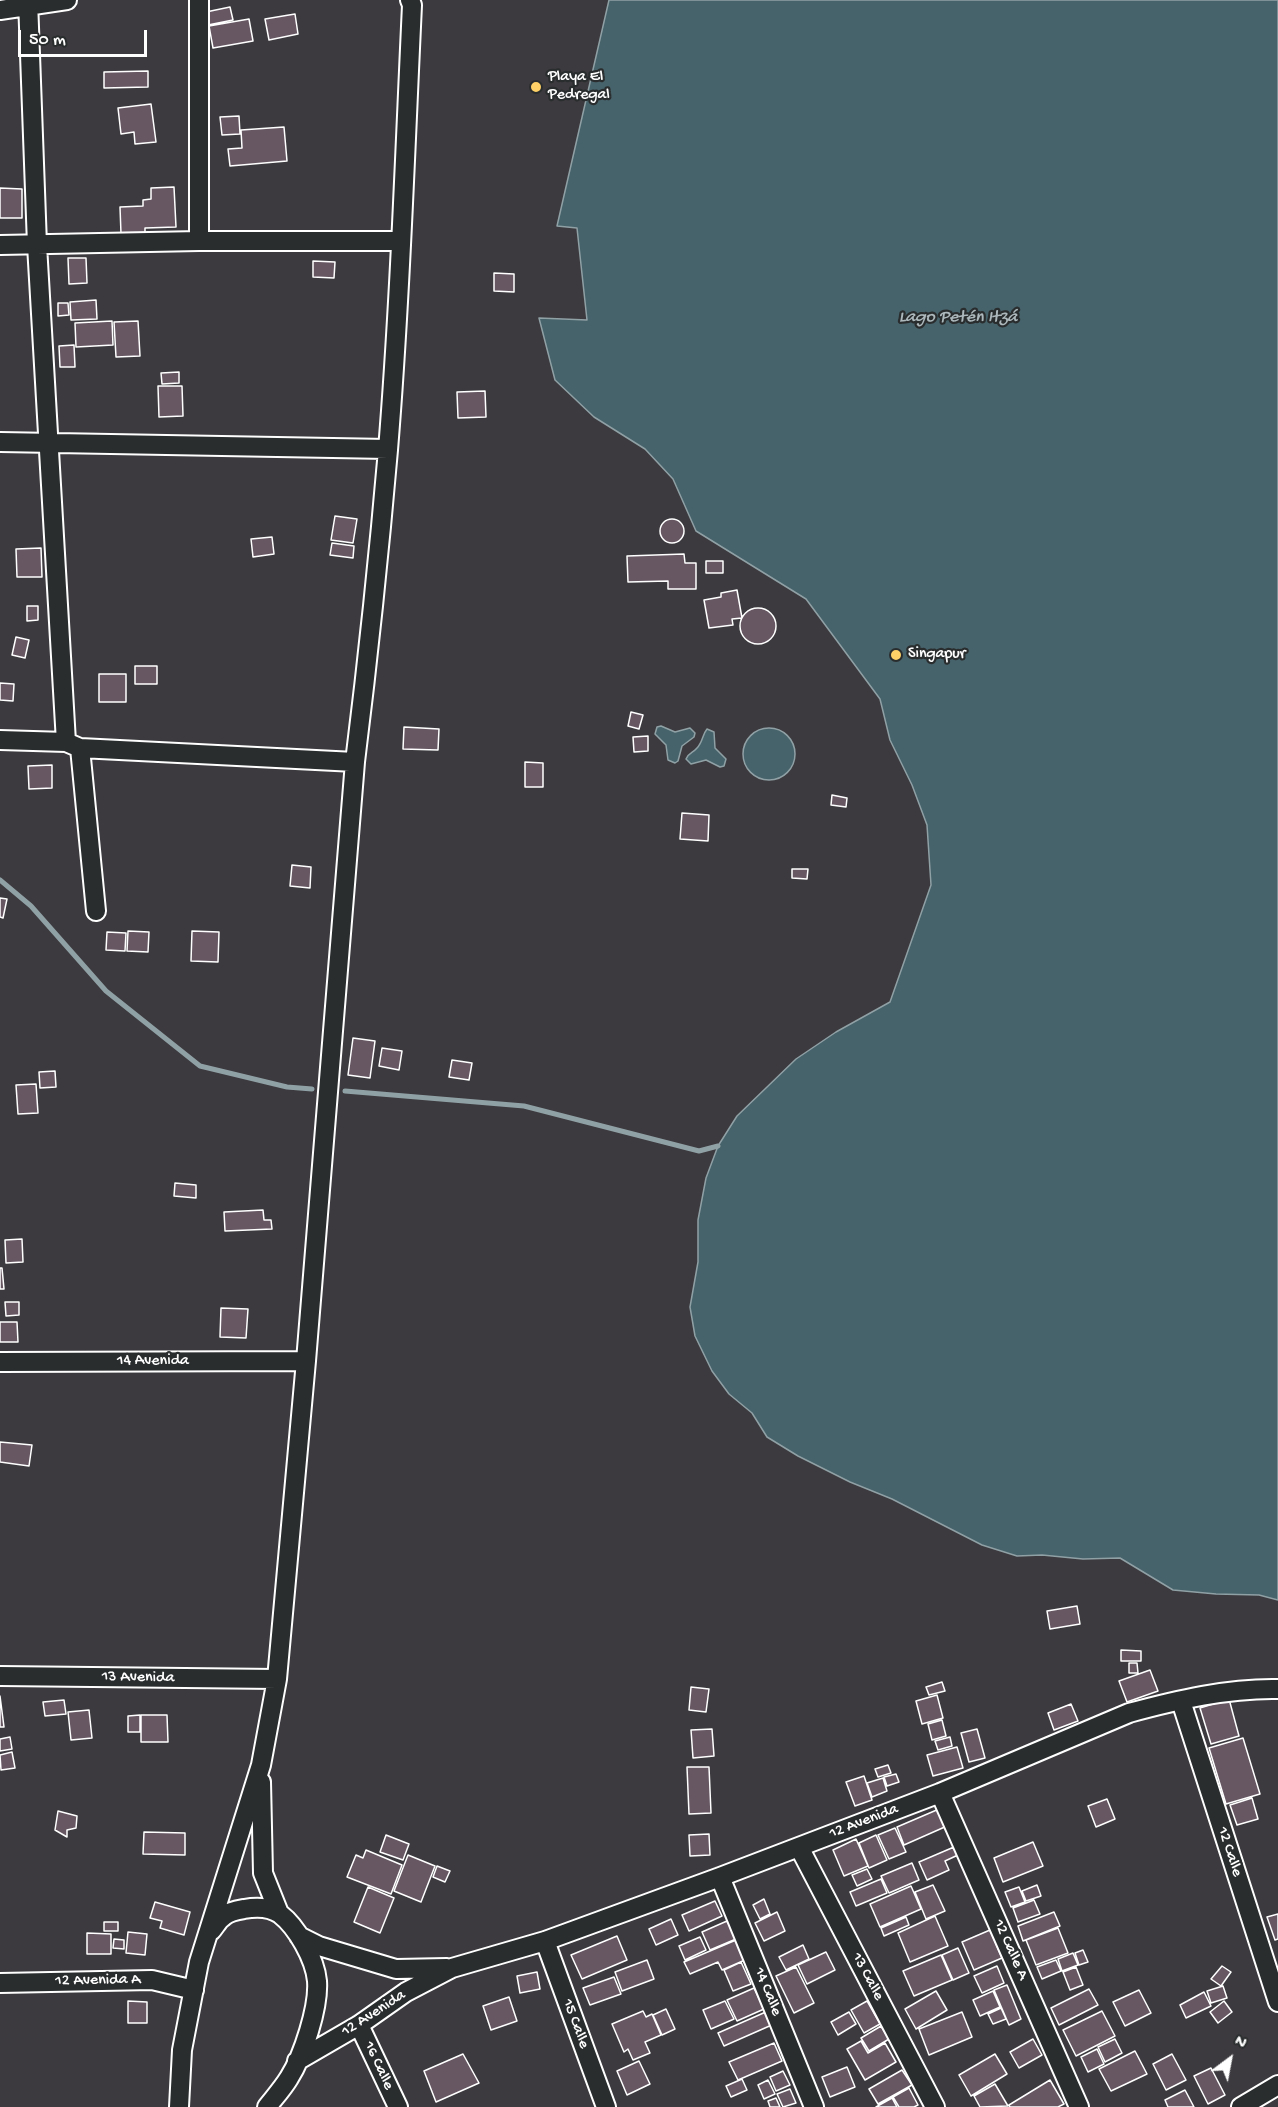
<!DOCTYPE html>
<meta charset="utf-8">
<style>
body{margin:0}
#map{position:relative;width:1278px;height:2107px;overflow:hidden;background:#3c3a3e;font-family:"Gochi Hand",sans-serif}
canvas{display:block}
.north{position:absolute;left:1200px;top:2029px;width:60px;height:60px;-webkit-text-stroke:4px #2a2d2e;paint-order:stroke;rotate:32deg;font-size:16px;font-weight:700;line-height:24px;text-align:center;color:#fff}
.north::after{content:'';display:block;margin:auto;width:21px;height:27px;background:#fff;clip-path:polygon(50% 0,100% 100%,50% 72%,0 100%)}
.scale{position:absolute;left:18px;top:30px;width:129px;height:27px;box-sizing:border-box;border:3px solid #fff;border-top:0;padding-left:8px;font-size:18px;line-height:21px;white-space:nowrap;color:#fff;-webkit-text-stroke:4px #2a2d2e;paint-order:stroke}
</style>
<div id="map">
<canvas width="1278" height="2107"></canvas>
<div class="north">N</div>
<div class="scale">50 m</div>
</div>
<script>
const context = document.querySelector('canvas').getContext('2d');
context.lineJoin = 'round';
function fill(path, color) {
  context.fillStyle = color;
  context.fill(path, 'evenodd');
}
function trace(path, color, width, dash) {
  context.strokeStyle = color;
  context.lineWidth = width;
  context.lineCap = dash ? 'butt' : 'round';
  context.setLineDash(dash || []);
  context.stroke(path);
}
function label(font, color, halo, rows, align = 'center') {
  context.font = font + ' "Gochi Hand",sans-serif';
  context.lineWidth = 4.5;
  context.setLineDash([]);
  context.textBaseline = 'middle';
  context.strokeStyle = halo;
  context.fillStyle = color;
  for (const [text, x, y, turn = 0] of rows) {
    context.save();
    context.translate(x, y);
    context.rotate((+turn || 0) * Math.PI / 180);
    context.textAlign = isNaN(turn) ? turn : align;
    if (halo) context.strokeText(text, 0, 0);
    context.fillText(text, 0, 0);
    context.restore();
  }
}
const water = new Path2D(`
 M609 0H1278V1600L1259 1595 1216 1594 1173 1590 1120 1558 1083 1559 1042 1555 1017 1556 982 1545 892 1499 850 1482 798 1456 767 1437 752 1413 729 1394 712 1371 695 1336 690 1307 698 1262V1220L706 1178 718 1146 737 1116 796 1059 836 1032 890 1002 931 885 927 825 912 785 890 740 880 699 806 599 696 531 673 479 645 449 594 417 555 380 539 318 587 320 577 228 557 226Z
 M661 726 675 732 690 728 695 733 694 737 682 746 678 761 675 763 668 760 666 745 655 734 657 727Z
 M743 754a26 26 0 1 1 52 0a26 26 0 1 1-52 0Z
 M707 729 714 732 715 748 726 759 724 766 720 767 706 760 691 764 686 759C689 752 693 753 697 748 703 742 702 735 707 729Z`);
fill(water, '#46626a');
trace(water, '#90a1a6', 1.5);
trace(new Path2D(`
 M0 880 31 906 106 991 200 1066 287 1087 312 1089
 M345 1091 524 1106 699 1151 718 1146`), '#90a1a6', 5);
const building = new Path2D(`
 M230 7 233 20 208 25 206 12Z
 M295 14 298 34 269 40 265 19Z
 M249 19 253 41 213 48 209 26Z
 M148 71V87L104 88V72Z
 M151 104 156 142 135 144 134 132 121 134 118 108Z
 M239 116 240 134 222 135 220 117Z
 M284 127 287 161 230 166 228 149 242 148 241 130Z
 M174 187 176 227 145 228V233L121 234 120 207 143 206V200L151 199V188Z
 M0 188 22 189V218H0Z
 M68 258H86L87 283 69 284Z
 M313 261 335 262 334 278 313 277Z
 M494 273 514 274V292L494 291Z
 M96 300 97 319 71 320 70 302Z
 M58 303H68L69 315 58 316Z
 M112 321 113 345 76 347 75 323Z
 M138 321 140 356 116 357 114 322Z
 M74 345 75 367H60L59 346Z
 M179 372V383L162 384 161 373Z
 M158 386H182L183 416 159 417Z
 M485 391 486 417 458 418 457 392Z
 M335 516 357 519 353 543 331 540Z
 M660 531a12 12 0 1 1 24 0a12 12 0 1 1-24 0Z
 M272 537 274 554 253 557 251 539Z
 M332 543 354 546 353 558 330 555Z
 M41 548 42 577H17L16 549Z
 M684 554 685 563H696V589H668V581L628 582 627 556Z
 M706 561H723V573H706Z
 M737 590 742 618 732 619 733 625 709 628 704 600 721 597V593Z
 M27 606H38V620L27 621Z
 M740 626a18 18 0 1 1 36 0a18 18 0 1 1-36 0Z
 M16 637 29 640 25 658 12 655Z
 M135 666H157V684H135Z
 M99 674H126V702H99Z
 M0 683 14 684 13 701 0 700Z
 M631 712 643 715 639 729 628 726Z
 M404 727 439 729 438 750 403 749Z
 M648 736V751L634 752 633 737Z
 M525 762 543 763V787H525Z
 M52 765V788L29 789 28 766Z
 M832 795 847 798 846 807 831 805Z
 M682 813 709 815 708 841 680 839Z
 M292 865 311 867 310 888 290 886Z
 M792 869H808L807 879 792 878Z
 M0 898 7 899 3 918 0 917Z
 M128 931 149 932 148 952 127 951Z
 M192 931 219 932 218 962 191 961Z
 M107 932 126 933 125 951 106 950Z
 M353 1038 375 1041 370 1078 348 1075Z
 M382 1048 402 1051 399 1070 379 1066Z
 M452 1060 472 1063 469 1080 449 1077Z
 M55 1071 56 1087 40 1088 39 1072Z
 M36 1084 38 1113 18 1114 16 1085Z
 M175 1183 196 1185V1198L174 1196Z
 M263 1210 264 1220H271L272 1229 225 1231 224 1212Z
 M22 1239 23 1262 6 1263 5 1240Z
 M0 1268H2L4 1289H0Z
 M5 1302H19V1315L6 1316Z
 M221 1308 248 1309 246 1338 220 1337Z
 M0 1322H17L18 1342H0Z
 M0 1442 32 1445 29 1466 0 1462Z
 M1077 1606 1080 1624 1050 1629 1047 1611Z
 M1121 1650 1141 1651V1661H1121Z
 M1129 1663H1137L1138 1673H1129Z
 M1150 1670 1158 1691 1127 1702 1119 1681Z
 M942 1682 945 1691 929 1695 926 1687Z
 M691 1687 709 1689 706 1712 689 1710Z
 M937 1695 943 1718 922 1724 916 1701Z
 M0 1696 4 1727H0Z
 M1229 1699 1239 1736 1211 1744 1200 1708Z
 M64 1700 66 1714 45 1716 43 1702Z
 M1071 1704 1078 1721 1054 1730 1048 1713Z
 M89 1710 92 1738 71 1740 68 1712Z
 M140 1715V1732H128V1716Z
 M141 1715H167L168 1742H141Z
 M942 1720 946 1736 932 1740 928 1724Z
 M712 1729 714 1756 693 1758 691 1730Z
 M977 1729 985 1758 969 1762 961 1733Z
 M10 1737 12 1749 0 1751V1739Z
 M950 1737 952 1746 938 1750 935 1741Z
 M1243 1738 1260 1794 1226 1804 1209 1748Z
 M957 1747 963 1768 933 1776 927 1755Z
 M12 1752 15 1768 1 1770 0 1755Z
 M888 1765 891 1773 878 1777 875 1769Z
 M687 1767H709L711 1813 689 1814Z
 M896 1774 899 1782 887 1786 884 1777Z
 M864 1776 872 1800 855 1806 846 1782Z
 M883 1778 887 1791 872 1797 867 1783Z
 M1252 1798 1258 1819 1237 1825 1230 1805Z
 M1107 1799 1115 1819 1096 1827 1088 1806Z
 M939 1809 947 1826 904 1845 897 1827Z
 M58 1811 77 1816 76 1828 67 1830V1837L55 1830Z
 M895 1828 906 1852 889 1859 878 1835Z
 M144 1832 185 1833V1855L143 1854Z
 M709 1834 710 1855 690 1856 689 1835Z
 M386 1835 409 1844 403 1860 380 1852Z
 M876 1835 887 1860 869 1868 859 1843Z
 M856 1839 868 1866 844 1876 833 1850Z
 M1033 1842 1043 1866 1003 1882 994 1858Z
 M954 1847 958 1855 945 1861 949 1870 927 1880 919 1862Z
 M366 1850 402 1865 391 1894 347 1877 356 1855 363 1858Z
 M408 1855 435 1866 421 1902 394 1891Z
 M912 1863 919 1880 889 1893 881 1876Z
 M437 1866 450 1871 445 1882 433 1877Z
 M867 1869 872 1879 857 1886 852 1875Z
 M881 1879 887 1893 856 1906 850 1892Z
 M933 1885 945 1911 926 1919 915 1892Z
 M1037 1885 1041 1896 1026 1901 1022 1891Z
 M911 1886 921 1909 880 1927 870 1904Z
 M368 1887 394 1898 380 1933 354 1922Z
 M1019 1887 1025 1902 1011 1907 1005 1892Z
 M764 1899 770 1914 760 1919 753 1905Z
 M1034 1900 1040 1914 1018 1922 1013 1908Z
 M715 1901 722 1916 689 1931 682 1915Z
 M155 1902 190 1912 184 1935 160 1928 162 1921 150 1918Z
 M777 1912 785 1931 764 1941 755 1923Z
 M1054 1912 1060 1926 1023 1941 1018 1926Z
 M1278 1914V1939L1275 1940 1267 1917Z
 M935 1916 948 1946 910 1962 898 1933Z
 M906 1917 909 1925 884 1936 881 1928Z
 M671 1919 678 1935 656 1945 649 1929Z
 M727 1921 736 1939 710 1950 702 1932Z
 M104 1922H118V1931H104Z
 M1058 1928 1068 1953 1036 1965 1026 1940Z
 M990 1930 1002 1958 974 1970 962 1942Z
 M128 1932 147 1934 145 1955 126 1953Z
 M87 1933 111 1934V1954H87Z
 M617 1936 627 1960 582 1979 571 1955Z
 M700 1937 706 1950 685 1960 679 1946Z
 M114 1939 124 1940V1949L113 1948Z
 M736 1940 745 1960 722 1970 718 1962 690 1974 684 1962Z
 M803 1945 809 1959 786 1970 779 1957Z
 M958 1948 969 1973 953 1980 942 1955Z
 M1083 1950 1088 1962 1079 1965 1075 1953Z
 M826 1952 835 1970 807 1984 798 1965Z
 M1073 1953 1078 1965 1062 1971 1058 1959Z
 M941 1955 952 1980 914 1996 903 1971Z
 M647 1960 654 1979 622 1991 615 1972Z
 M1056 1960 1061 1971 1042 1979 1037 1967Z
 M741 1962 751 1984 733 1991 724 1970Z
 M997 1966 1004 1983 982 1993 974 1976Z
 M1222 1966 1231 1972 1221 1986 1211 1979Z
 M796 1967 814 2003 794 2013 776 1976Z
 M1076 1967 1083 1985 1070 1990 1063 1972Z
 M537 1972 540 1989 520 1993 517 1976Z
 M614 1977 621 1994 590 2005 583 1988Z
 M1007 1985 1021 2019 1009 2025 994 1990Z
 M1223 1986 1227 1998 1211 2003 1207 1991Z
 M754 1988 764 2009 737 2021 727 2000Z
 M1089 1989 1098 2005 1059 2025 1051 2008Z
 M1139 1990 1151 2013 1125 2026 1113 2002Z
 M936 1991 947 2010 916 2029 905 2009Z
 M993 1991 1000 2007 980 2016 973 2000Z
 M1204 1992 1211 2006 1186 2018 1180 2005Z
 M509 1997 517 2021 491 2030 483 2006Z
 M128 2001 147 2002V2023H128Z
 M725 2001 734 2019 711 2029 703 2010Z
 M867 2001 880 2024 864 2033 851 2010Z
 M1224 2001 1232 2012 1218 2023 1210 2012Z
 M1001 2008 1006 2019 993 2024 988 2014Z
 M666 2009 675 2029 662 2035 653 2015Z
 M643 2011 646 2017 652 2014 661 2035 645 2042 650 2053 633 2060 628 2049 624 2052 612 2024Z
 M768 2011 774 2024 724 2046 718 2033Z
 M1102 2011 1115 2036 1076 2056 1063 2030Z
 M849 2012 856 2024 838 2035 831 2022Z
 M962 2012 972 2037 929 2055 919 2029Z
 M881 2026 889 2039 869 2051 861 2038Z
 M1033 2039 1042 2055 1019 2068 1010 2052Z
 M1115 2039 1122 2053 1105 2062 1098 2047Z
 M861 2041 868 2053 885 2043 896 2062 865 2080 847 2049Z
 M774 2043 782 2061 738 2080 729 2062Z
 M1097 2049 1104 2064 1088 2072 1081 2057Z
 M1135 2051 1147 2074 1111 2091 1099 2069Z
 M463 2054 479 2083 436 2102 424 2071Z
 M995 2054 1007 2074 971 2096 959 2075Z
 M1172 2054 1186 2080 1166 2090 1153 2064Z
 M639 2061 650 2084 627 2095 617 2071Z
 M847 2067 855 2087 830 2097 822 2077Z
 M1211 2068 1225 2095 1208 2104 1194 2076Z
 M902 2070 912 2085 878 2104 869 2089Z
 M783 2071 790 2085 776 2091 770 2077Z
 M742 2079 747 2090 731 2097 726 2086Z
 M768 2080 775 2094 764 2099 758 2085Z
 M1050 2080 1064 2104 1058 2107H1010L1009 2105Z
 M995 2084 1008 2106 980 2107 974 2096Z
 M909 2088 918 2105 914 2107H899L893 2097Z
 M790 2089 796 2103 783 2107 777 2094Z
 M1185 2090 1194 2107H1168L1165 2100Z
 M776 2098 780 2107H770L768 2101Z
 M892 2098 897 2107H876Z`);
fill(building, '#665763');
trace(building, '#fff', 1.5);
const minor = new Path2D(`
 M28 0 37 245 66 742
 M0 10 67 0
 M199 241V0
 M0 245 199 241H401
 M0 442 388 449
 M0 740 66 742 80 748 355 762
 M80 748 96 911
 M0 1362 306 1361
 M0 1676 277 1679
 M1181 1701 1278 2002
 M261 1782 263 1873 279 1913
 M940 1793 1079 2107
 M799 1847 935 2107
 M720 1877 814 2107
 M211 1931C215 1927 218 1920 223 1917 228 1912 237 1910 244 1909 255 1907 270 1907 280 1914 297 1927 315 1959 317 1981 319 2007 303 2056 289 2078 283 2088 274 2098 267 2107
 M299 1936 319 1946 396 1969 447 1968
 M545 1941 606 2107
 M0 1983 152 1980 194 1990
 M359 2025 398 2107
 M297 2061 359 2025 406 1992 452 1968 545 1941 720 1877 940 1793 1129 1713C1177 1700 1228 1688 1278 1689
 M179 2107 182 2050 199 1962 261 1765 277 1679 306 1361 355 762C368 658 379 554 388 450 400 302 405 153 412 5L410 0
 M1241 2107 1278 2085`);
trace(minor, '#fff', 22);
trace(minor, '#2a2d2e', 18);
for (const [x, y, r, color] of [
 [536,87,6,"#ffd166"],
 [896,655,6,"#ffd166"]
]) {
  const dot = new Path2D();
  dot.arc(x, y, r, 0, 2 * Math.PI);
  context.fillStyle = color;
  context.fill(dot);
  trace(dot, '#2a2d2e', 2);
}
label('16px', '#fff', '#2a2d2e', [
 ["Playa El",548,78],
 ["Pedregal",548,96],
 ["Singapur",908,655]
], 'left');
label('16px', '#fff', '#2a2d2e', [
 ["14 Avenida",153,1362],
 ["13 Avenida",138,1678,1],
 ["12 Avenida",864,1822,-21],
 ["12 Calle",1229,1852,72],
 ["12 Calle A",1010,1950,66],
 ["13 Calle",867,1977,62],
 ["12 Avenida A",98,1981,-1],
 ["14 Calle",767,1992,68],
 ["12 Avenida",374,2014,-33],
 ["15 Calle",575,2024,70],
 ["16 Calle",378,2066,65]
]);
label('italic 18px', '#acb8bc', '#2a2d2e', [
 ["Lago Petén Itzá",958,318]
]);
</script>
